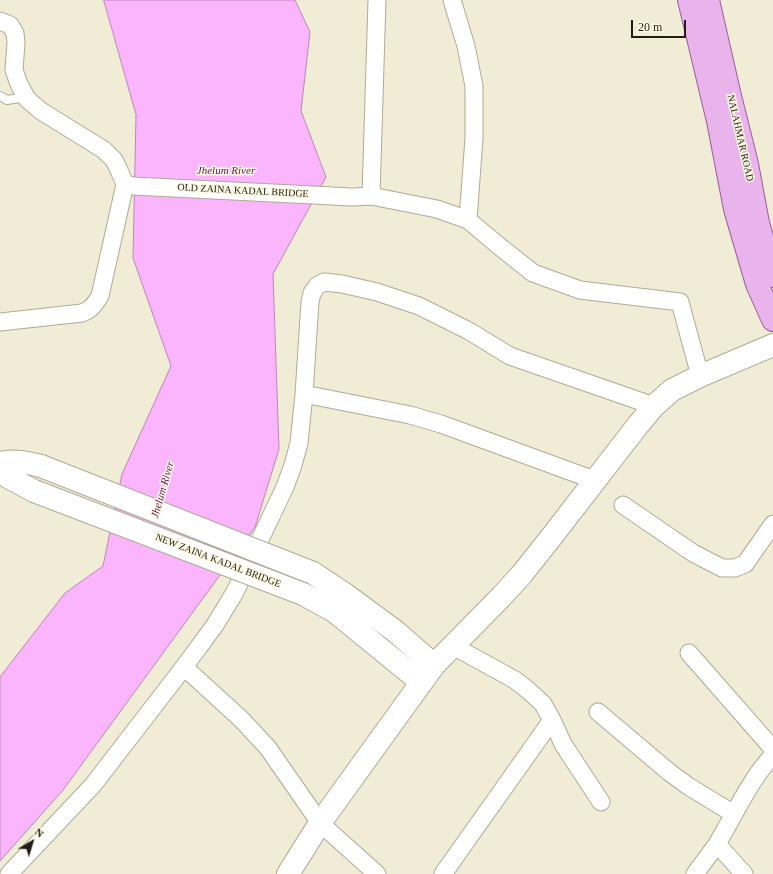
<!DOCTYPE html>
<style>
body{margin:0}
#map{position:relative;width:773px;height:874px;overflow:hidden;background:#f0ecd6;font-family:"Times New Roman",serif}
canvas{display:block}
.north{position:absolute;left:12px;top:822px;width:40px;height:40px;-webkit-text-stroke:3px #fef9e3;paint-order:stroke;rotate:38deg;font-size:11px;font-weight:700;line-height:16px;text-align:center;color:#1f1d15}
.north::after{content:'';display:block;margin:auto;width:14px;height:18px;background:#1f1d15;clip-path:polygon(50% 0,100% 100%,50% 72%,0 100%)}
.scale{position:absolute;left:631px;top:20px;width:55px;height:18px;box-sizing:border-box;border:2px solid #1f1d15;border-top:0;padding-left:5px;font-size:12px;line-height:14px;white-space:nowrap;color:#1f1d15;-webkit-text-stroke:3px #fef9e3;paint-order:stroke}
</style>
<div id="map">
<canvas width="773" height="874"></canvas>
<div class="north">N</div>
<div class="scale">20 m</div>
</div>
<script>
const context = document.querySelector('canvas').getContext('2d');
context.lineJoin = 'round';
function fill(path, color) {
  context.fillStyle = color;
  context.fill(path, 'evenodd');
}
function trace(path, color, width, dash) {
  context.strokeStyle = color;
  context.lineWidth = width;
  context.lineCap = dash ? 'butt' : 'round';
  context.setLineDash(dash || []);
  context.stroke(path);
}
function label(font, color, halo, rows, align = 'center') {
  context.font = font + ' "Times New Roman",serif';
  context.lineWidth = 3;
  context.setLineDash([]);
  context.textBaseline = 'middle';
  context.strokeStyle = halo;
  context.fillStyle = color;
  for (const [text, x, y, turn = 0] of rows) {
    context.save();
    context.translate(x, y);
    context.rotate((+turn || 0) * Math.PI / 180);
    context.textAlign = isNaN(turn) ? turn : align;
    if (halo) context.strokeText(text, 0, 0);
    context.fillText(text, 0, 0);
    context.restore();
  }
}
const water = new Path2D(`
 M104 0H295L310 32 301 111 326 177 273 274 279 449 255 527 63 790 0 861V677L65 593 103 566 122 474 171 366 133 258 136 115Z`);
fill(water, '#fbb5fc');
trace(water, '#b987b7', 1);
const lane = new Path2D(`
 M0 96 7 100 26 97`);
const street = new Path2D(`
 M452 0 466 46 474 86V138L468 220
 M0 21 10 25 15 33 16 43 14 70 19 84 27 99 41 111 104 150 114 160 118 168 125 184 100 296C94 305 92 309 82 313L0 322
 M125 184 134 186 352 197 371 196 437 209 468 220 499 246 533 273 580 290 680 302 700 376
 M371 196 377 0
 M304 394 410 415 441 424 594 480
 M623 505 693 553 722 568H735L745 564 773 524
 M453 646 515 680 529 691 543 704 552 720 563 744 601 802
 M689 653 773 749
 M184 667 241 719 268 748 320 823 377 874
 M598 712 669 772 688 786 734 814
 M717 844 744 874
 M9 874 93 785 184 667 215 625 235 592 285 487 293 465 299 443 304 394 310 302 312 293 317 286 324 282 342 284 377 292 419 306 469 331 510 356 654 406
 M443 874 552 720
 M695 874C702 864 710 854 717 844 735 814 749 781 773 755`);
const secondary = new Path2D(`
 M0 463C16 460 25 462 41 466
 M0 467 8 477 34 491
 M313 573 346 595 395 631 434 665
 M303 594 334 611 421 682
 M288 874 320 823 434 665 501 597 522 574 549 540 638 425 654 406 672 390 700 376 773 345`);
const primary = new Path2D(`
 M689 0 718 121 735 209 757 284 773 320
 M708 0 729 92 747 164 758 223 773 276`);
trace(lane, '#afaa95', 10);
trace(street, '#afaa95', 19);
trace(secondary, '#afaa95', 24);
trace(primary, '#995f97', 24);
trace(lane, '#fff', 8);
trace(street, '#fff', 17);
trace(secondary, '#fff', 22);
trace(primary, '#e9b4eb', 22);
const secondaryBridge = new Path2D(`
 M41 466 313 573
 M34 491 303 594`);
trace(secondaryBridge, '#afaa95', 24, []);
trace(secondaryBridge, '#fff', 22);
label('10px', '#1f1d15', '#fef9e3', [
 ["NALAHMAR ROAD",740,138,77],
 ["OLD ZAINA KADAL BRIDGE",243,191,3],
 ["NEW ZAINA KADAL BRIDGE",218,561,21]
]);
label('italic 11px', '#600d64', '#fef9e3', [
 ["Jhelum River",226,171],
 ["Jhelum River",163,490,-74]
]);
</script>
